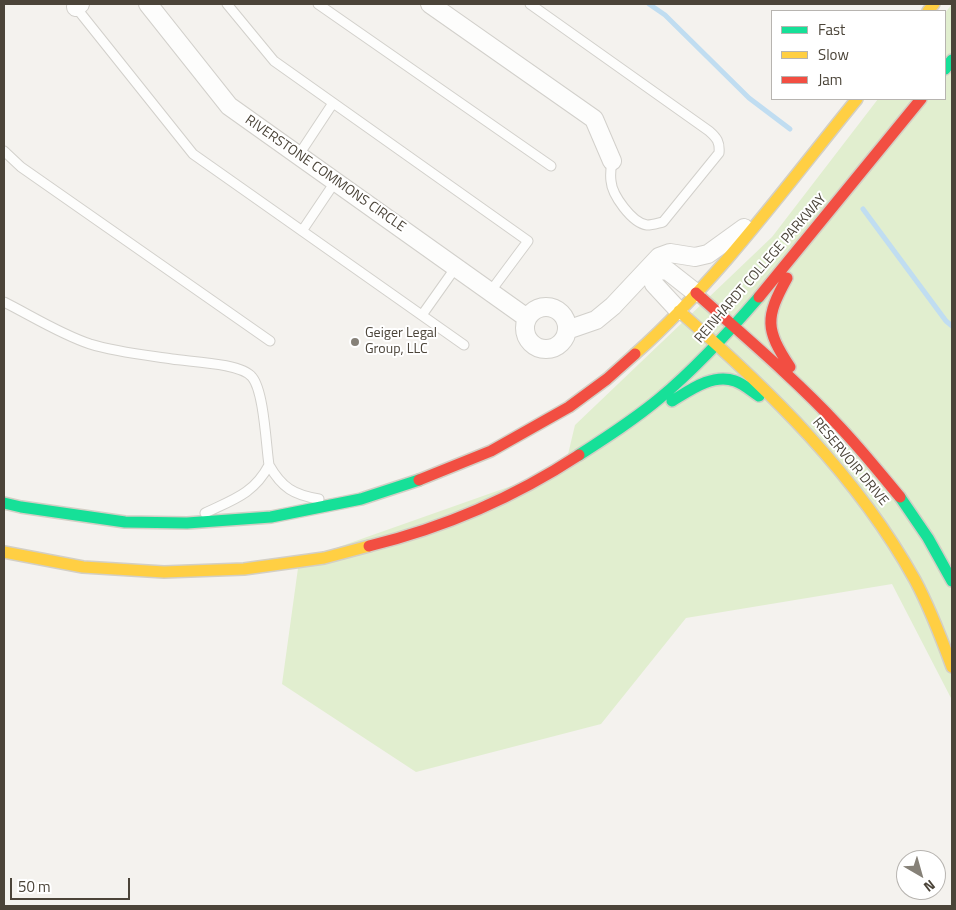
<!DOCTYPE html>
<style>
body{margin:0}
#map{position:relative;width:956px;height:910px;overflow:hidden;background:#f4f2ee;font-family:"Titillium Web",sans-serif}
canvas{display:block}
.frame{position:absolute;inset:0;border:5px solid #4b4439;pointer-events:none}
.legend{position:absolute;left:771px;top:10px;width:175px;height:90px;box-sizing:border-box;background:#fff;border:1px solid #b7b4b0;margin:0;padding:6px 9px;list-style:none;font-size:15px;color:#4b4439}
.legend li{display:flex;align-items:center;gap:10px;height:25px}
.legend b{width:25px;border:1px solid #b7b4b0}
.north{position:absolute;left:896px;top:850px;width:50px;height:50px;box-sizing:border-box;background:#fff;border:1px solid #b7b4b0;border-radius:50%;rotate:142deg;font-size:14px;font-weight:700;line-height:20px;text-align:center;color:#4b4439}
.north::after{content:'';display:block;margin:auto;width:18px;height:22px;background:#868178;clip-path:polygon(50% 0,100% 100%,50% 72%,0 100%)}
.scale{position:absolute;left:10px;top:878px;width:120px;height:22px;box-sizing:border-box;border:2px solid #4b4439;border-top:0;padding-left:6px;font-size:15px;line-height:18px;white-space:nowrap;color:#4b4439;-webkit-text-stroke:4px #fff;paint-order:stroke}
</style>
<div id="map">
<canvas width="956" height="910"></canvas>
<div class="frame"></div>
<ul class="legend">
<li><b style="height:6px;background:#16e098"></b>Fast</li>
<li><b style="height:6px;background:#ffcf43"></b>Slow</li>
<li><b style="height:6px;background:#f24e42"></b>Jam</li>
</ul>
<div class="north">N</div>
<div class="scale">50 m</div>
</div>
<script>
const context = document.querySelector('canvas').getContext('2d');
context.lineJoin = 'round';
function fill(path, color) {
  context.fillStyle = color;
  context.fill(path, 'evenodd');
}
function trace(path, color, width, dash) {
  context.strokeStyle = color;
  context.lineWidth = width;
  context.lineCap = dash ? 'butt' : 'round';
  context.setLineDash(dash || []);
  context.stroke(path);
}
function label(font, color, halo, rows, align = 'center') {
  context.font = font + ' "Titillium Web",sans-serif';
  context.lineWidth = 4;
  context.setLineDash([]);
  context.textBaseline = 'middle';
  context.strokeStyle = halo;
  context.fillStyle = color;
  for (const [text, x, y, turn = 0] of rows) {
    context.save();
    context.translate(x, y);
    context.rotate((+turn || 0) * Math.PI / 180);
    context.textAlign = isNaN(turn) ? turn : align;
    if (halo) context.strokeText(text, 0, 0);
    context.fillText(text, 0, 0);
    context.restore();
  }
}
fill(new Path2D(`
 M952 4V700L892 584 686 618 601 724 416 772 282 684 299 561 565 467 575 425 772 237 878 99H945V13Z`), '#e1eecf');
trace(new Path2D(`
 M649 4 665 15 749 98 790 129
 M863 209 946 321 952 326`), '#c0ddf1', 5);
const lane = new Path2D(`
 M227 4 274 61 528 241 490 292
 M318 4 551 166
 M530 4 709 131C717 138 720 142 719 153L663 222C658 223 653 225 647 225 632 223 612 195 611 181 610 174 611 167 612 161
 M74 5 193 154 464 345
 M4 151 21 167 270 341
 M298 156 333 103
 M302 231 335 182
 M4 302C32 316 60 334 90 344 116 352 145 355 172 359 191 362 241 363 252 377 264 391 266 445 269 465 282 488 294 495 319 499
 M422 315 456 267
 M205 513C232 500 254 494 269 465`);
const street = new Path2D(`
 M148 4 229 106 527 318
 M430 4 594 119 612 161
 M76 7 80 4
 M525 328a21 21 0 1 1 42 0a21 21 0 1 1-42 0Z
 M679 311 654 284 650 268 668 271 696 293
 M567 330 596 320 613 306 659 257 670 253 695 257 708 254 744 228`);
const fast = new Path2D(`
 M945 69 952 60
 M672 401C690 390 713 373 735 381 744 384 751 391 759 396
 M579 455C607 437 635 419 660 398 696 368 728 333 759 297
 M900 497 928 538 952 581
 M4 503 21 507 125 522 187 523 271 517 361 499 419 480`);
const slow = new Path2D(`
 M928 11 934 4
 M679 311C769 390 856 474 915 580 930 608 941 637 952 667
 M635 354C719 279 786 186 857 99
 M4 552 83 567 164 572 244 569 324 558 369 546`);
const jam = new Path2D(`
 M787 278C765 318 765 329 790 367
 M696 293C744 336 794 378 838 425 860 448 880 473 900 497
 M759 297 921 99
 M419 480 491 451 569 407 607 379 635 354
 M369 546C443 528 515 497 579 455`);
trace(lane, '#d2d0cb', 11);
trace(street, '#d2d0cb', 20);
trace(fast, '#d3cfc5', 14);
trace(slow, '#d3cfc5', 14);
trace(jam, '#d3cfc5', 14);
trace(lane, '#fdfdfc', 9);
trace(street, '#fdfdfc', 18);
trace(fast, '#16e098', 11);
trace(slow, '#ffcf43', 11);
trace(jam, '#f24e42', 11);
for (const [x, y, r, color] of [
 [355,342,5,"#868178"]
]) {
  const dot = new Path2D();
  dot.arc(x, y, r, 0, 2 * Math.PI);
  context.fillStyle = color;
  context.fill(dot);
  trace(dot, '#fff', 2);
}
label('14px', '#4b4439', '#fff', [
 ["RIVERSTONE COMMONS CIRCLE",325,174,35],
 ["REINHARDT COLLEGE PARKWAY",761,269,-49],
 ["RESERVOIR DRIVE",850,462,50]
]);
label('14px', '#4b4439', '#fff', [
 ["Geiger Legal",365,334],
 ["Group, LLC",365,350]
], 'left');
</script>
